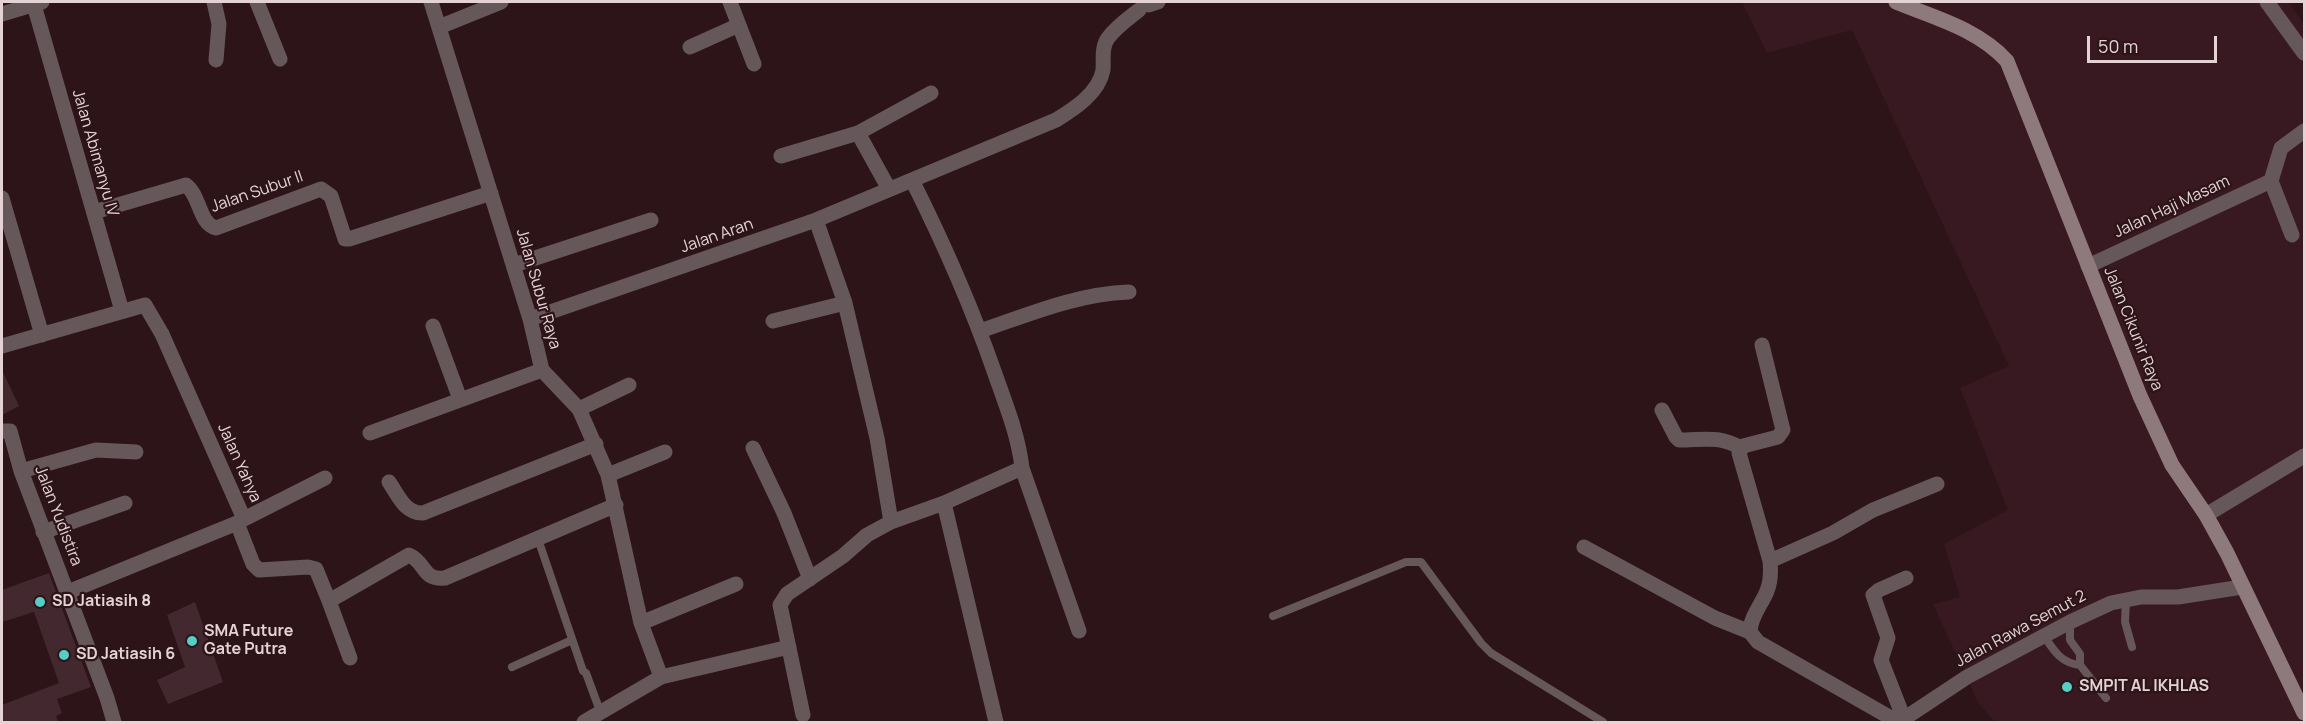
<!DOCTYPE html>
<style>
body{margin:0}
#map{position:relative;width:2306px;height:724px;overflow:hidden;background:#2c1419;font-family:Manrope,sans-serif}
canvas{display:block}
.frame{position:absolute;inset:0;border:3px solid #e4d2d5;pointer-events:none}
.scale{position:absolute;left:2087px;top:36px;width:130px;height:27px;box-sizing:border-box;border:3px solid #e4d2d5;border-top:0;padding-left:8px;font-size:18px;line-height:21px;white-space:nowrap;color:#e4d2d5;-webkit-text-stroke:4px #2c1419;paint-order:stroke}
</style>
<div id="map">
<canvas width="2306" height="724"></canvas>
<div class="frame"></div>
<div class="scale">50 m</div>
</div>
<script>
const context = document.querySelector('canvas').getContext('2d');
context.lineJoin = 'round';
function fill(path, color) {
  context.fillStyle = color;
  context.fill(path, 'evenodd');
}
function trace(path, color, width, dash) {
  context.strokeStyle = color;
  context.lineWidth = width;
  context.lineCap = dash ? 'butt' : 'round';
  context.setLineDash(dash || []);
  context.stroke(path);
}
function label(font, color, halo, rows, align = 'center') {
  context.font = font + ' Manrope,sans-serif';
  context.lineWidth = 4.5;
  context.setLineDash([]);
  context.textBaseline = 'middle';
  context.strokeStyle = halo;
  context.fillStyle = color;
  for (const [text, x, y, turn = 0] of rows) {
    context.save();
    context.translate(x, y);
    context.rotate((+turn || 0) * Math.PI / 180);
    context.textAlign = isNaN(turn) ? turn : align;
    if (halo) context.strokeText(text, 0, 0);
    context.fillText(text, 0, 0);
    context.restore();
  }
}
fill(new Path2D(`
 M1742 2H2288L2304 24V722H1995L1979 704 1933 604 1960 597 1944 544 2008 510 1960 388 2009 366 1852 30 1767 53Z`), '#381921');
fill(new Path2D(`
 M2 370 19 406 2 415Z
 M49 573 91 687 57 699 62 713 56 716 59 723H2V705L59 683 34 612 2 622V590Z
 M195 602 223 682 168 704 157 680 185 667 167 615Z`), '#43292f');
trace(new Path2D(`
 M538 539 583 671 586 673 600 711
 M2126 600 2125 622 2132 647
 M1273 616 1406 562H1421L1481 643 1491 653 1603 722
 M2070 622V640L2080 654V665L2106 698
 M2044 636C2054 651 2061 663 2080 665
 M512 667 572 640`), '#65575a', 8);
trace(new Path2D(`
 M214 2 219 24 216 60
 M257 2 280 59
 M431 2 530 319 542 370 579 409 608 475 641 623 661 677
 M730 2 754 64
 M2267 2 2304 53
 M34 5 122 311
 M1149 5 1158 2
 M2 14 42 2
 M439 27 501 2
 M690 47 739 25
 M781 156 858 133
 M889 189 858 133 931 93
 M2 198 42 335
 M94 212 186 185C200 195 199 224 216 228L321 189 331 196 345 239H349L491 193
 M816 220 845 303 877 438 891 522
 M2292 235 2271 181 2281 148 2304 131
 M514 265 651 220
 M2088 266 2271 181
 M530 319 816 220 1056 120C1074 109 1099 93 1103 70 1104 59 1101 48 1108 38 1116 27 1129 18 1139 10
 M773 321 845 303
 M433 326 460 399
 M980 331C1030 314 1076 294 1129 292
 M2 346 145 305 162 334 244 519 237 523 253 564 259 570 308 567 316 569 329 601 409 555C427 563 421 580 445 578L616 505
 M579 409 629 385
 M1662 410 1676 437 1679 440C1704 440 1718 435 1741 448
 M2 431H10L21 471 107 698 114 722
 M370 433 542 370
 M753 448 784 513 810 579
 M1022 468 1079 631
 M21 471 96 450 136 452
 M608 475 665 452
 M389 482C398 495 405 514 423 513L596 444
 M944 503 996 722
 M2206 515 2304 456
 M244 519 325 478
 M43 532 125 503
 M1584 547 1715 618 1750 632 1758 642 1898 722
 M1770 561 1833 533 1873 510 1937 484
 M68 592 237 523
 M329 601 350 658
 M641 623 736 584
 M1750 632C1750 617 1762 604 1767 591 1771 581 1771 571 1770 561L1739 453 1743 446 1778 437 1783 430 1762 345
 M803 715 780 605 787 594 843 556 867 535 891 522 944 503 1022 468C1018 433 1005 403 994 371 971 305 943 242 912 180
 M1904 719 1881 660 1888 638 1873 595 1879 590 1906 578
 M584 722 661 677 789 647
 M1899 722 1967 677 2070 622 2111 603 2141 597H2178L2242 587`), '#65575a', 15);
trace(new Path2D(`
 M1896 2C1935 18 1978 29 2007 61L2140 396 2172 465 2206 515 2227 553 2304 713`), '#8e797d', 15);
for (const [x, y, r, color] of [
 [40,602,6,"#55cec5"],
 [192,641,6,"#55cec5"],
 [64,655,6,"#55cec5"],
 [2067,687,6,"#55cec5"]
]) {
  const dot = new Path2D();
  dot.arc(x, y, r, 0, 2 * Math.PI);
  context.fillStyle = color;
  context.fill(dot);
  trace(dot, '#2c1419', 2);
}
label('16px', '#e4d2d5', '#2c1419', [
 ["Jalan Abimanyu IV",95,153,74],
 ["Jalan Subur II",257,192,-19],
 ["Jalan Haji Masam",2172,207,-25],
 ["Jalan Aran",717,236,-19],
 ["Jalan Subur Raya",538,289,74],
 ["Jalan Cikunir Raya",2133,329,68],
 ["Jalan Yahya",239,463,66],
 ["Jalan Yudistira",58,516,69],
 ["Jalan Rawa Semut 2",2021,629,-28]
]);
label('bold 16px', '#e4d2d5', '#2c1419', [
 ["SD Jatiasih 8",52,602],
 ["SMA Future",204,632],
 ["Gate Putra",204,650],
 ["SD Jatiasih 6",76,655],
 ["SMPIT AL IKHLAS",2079,687]
], 'left');
</script>
